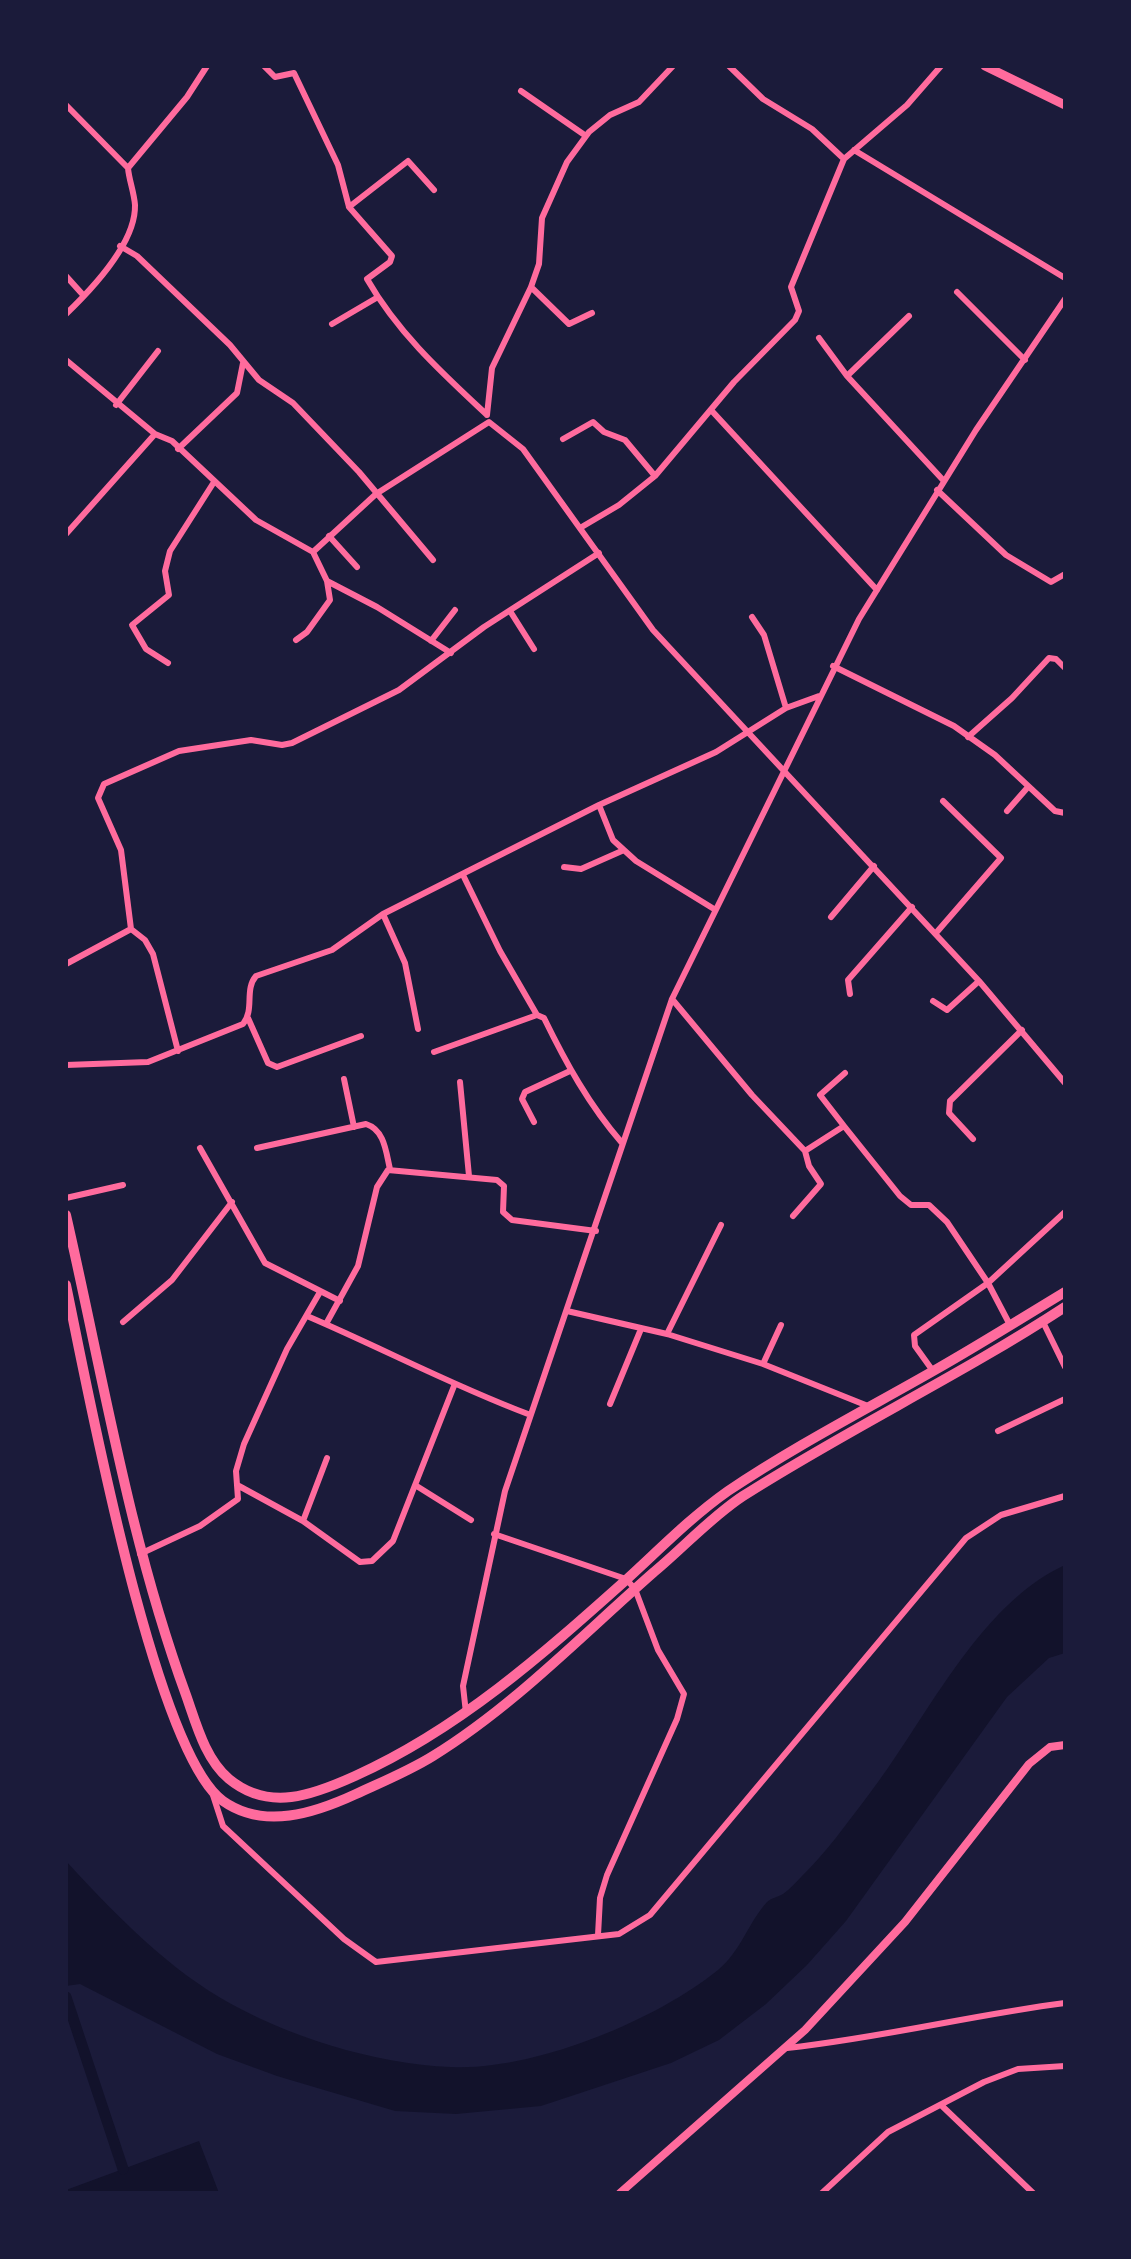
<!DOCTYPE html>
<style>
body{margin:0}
#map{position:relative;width:1131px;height:2259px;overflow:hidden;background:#1b1b3a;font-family:"PT Sans",sans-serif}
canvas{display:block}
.frame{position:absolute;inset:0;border:68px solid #1b1b3a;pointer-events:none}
</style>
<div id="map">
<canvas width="1131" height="2259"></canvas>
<div class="frame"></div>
</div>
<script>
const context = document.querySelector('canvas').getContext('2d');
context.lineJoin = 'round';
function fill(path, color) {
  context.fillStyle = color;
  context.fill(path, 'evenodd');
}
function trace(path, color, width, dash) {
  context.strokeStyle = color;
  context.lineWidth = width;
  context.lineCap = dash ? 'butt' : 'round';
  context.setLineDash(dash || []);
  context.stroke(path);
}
fill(new Path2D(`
 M1065 1565V1653L1049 1658 1007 1697 846 1921 807 1965 766 2004 719 2040 671 2063 541 2106 456 2114 395 2111 277 2076 217 2054 80 1984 66 1986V1861C111 1910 161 1962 219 1997 285 2036 374 2064 451 2067 533 2071 655 2021 718 1970 741 1951 748 1923 767 1902 771 1898 778 1897 783 1894 790 1889 796 1882 802 1876 826 1853 847 1823 867 1797 924 1724 978 1604 1065 1565Z
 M199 2141 219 2193H66V2190Z`), '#12122b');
trace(new Path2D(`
 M66 1997 123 2169`), '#12122b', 11);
trace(new Path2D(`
 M264 66 275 77 294 73 338 165 349 207 392 256 390 262 367 279C398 333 441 372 486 414
 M729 66 763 99 812 129 844 159
 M521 91 586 136
 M66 105 128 168
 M854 150 1065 278
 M349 207 408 161 434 190
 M120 246 137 256 230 345 259 380 293 403 359 472 433 560
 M66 276 84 296
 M531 287 569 324 592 313
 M957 292 1025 360
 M66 314C92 289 136 243 135 205 134 192 129 180 128 168L187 97 207 66
 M332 324 378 297
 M819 338 847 376 943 480
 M66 360 155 434
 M847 376 909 316
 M116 405 158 351
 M711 410 877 590
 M487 415 492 368 531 287 539 264 542 218 567 162 589 132 610 115 639 102 673 66
 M563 439 593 422 604 432 625 440 655 476
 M178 449 237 393 243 363
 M937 490 1006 555 1051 582 1065 574
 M580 528 619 505 655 476 734 382 795 320 799 311 791 287 844 159 907 105 941 66
 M66 534 155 434 172 441 256 520 313 552
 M329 536 357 567
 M327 581 377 607 451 653
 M510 611 534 649
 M752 617 764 635 786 708
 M296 640 307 632 330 600 327 581 313 552 376 494 489 422 523 449 653 630 979 981 1065 1083
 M431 641 455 610
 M168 663 146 649 132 625 169 595 165 571 170 551 214 482
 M833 666 954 726 995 755 1055 811 1065 813
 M968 737 1012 698 1049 658 1056 659 1065 668
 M599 805 613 840 636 861 714 909
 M1007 811 1028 787
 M564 867 581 869 624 850
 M463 875 500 951 537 1015 544 1018C566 1063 589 1105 622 1143
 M383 914 405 963 418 1029
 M831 917 874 866
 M131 929 121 850 98 798 104 784 179 751 251 740 282 745 292 743 399 690 484 627 599 553
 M131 929 145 940 153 954 178 1051
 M936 933 1001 858 943 801
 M66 964 131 929
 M850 994 848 980 912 907
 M672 999 752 1095 805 1151 844 1126 900 1196 911 1205H929L947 1222 988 1283 914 1335 915 1346 933 1371
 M933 1001 947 1010 979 981
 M248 1018 268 1063 277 1067 361 1036
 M434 1052 537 1015
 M66 1065 148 1062 243 1024C255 1009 244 990 256 976L332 950 383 914 599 805 716 752 786 708 819 696
 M344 1079 354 1127
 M460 1082 469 1176
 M534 1122 522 1099 525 1092 570 1071
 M844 1126 820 1095 845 1073
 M973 1139 949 1113 950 1101 1022 1030
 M200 1148 265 1263 340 1301
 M257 1148 366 1124C385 1130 386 1153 390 1169
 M66 1198 123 1185
 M793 1216 821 1184 809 1166 805 1151
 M567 1311 667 1334 763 1364 868 1406
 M307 1316C382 1348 453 1386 528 1414
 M123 1322 172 1280 232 1202
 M1043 1322 1065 1367
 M326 1324 358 1266 377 1187 388 1170 497 1180 504 1186 503 1212 512 1220 596 1231
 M1010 1325 988 1283 1065 1212
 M667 1334 721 1225
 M763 1364 781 1325
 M610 1404 641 1329
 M998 1431 1065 1399
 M415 1485 471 1520
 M239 1486 303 1521 360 1562 372 1561 393 1541 454 1386
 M303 1521 327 1458
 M494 1534 626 1579 635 1589 658 1650 684 1694 677 1719 607 1875 600 1898 598 1935
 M140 1554 200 1526 238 1499 236 1471 244 1444 287 1349 320 1292
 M466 1713 463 1686 505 1491 672 999 859 619 976 430 1065 299
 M211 1789 223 1826 344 1939 376 1962 619 1934 650 1915 966 1538 1001 1515 1065 1496
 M787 2048C881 2038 972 2015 1065 2003
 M941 2105 1033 2193
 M822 2193 888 2132 984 2082 1018 2069 1065 2066`), '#ff6b9d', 6);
trace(new Path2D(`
 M620 2193 805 2030 905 1922 1029 1764 1050 1747 1065 1745`), '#ff6b9d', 8);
trace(new Path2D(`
 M985 66 1065 105`), '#ff6b9d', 9);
trace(new Path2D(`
 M66 1215C103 1376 129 1539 186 1695 196 1723 205 1759 229 1779 269 1812 313 1795 355 1776 459 1729 542 1655 626 1580 659 1550 691 1517 728 1491 795 1446 865 1410 935 1370 979 1345 1022 1318 1065 1292
 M66 1285C86 1380 154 1752 223 1801 264 1830 315 1813 356 1794 382 1782 409 1771 433 1756 514 1706 582 1635 654 1572 683 1548 711 1517 743 1496 848 1429 961 1375 1065 1307`), '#ff6b9d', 10);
</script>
